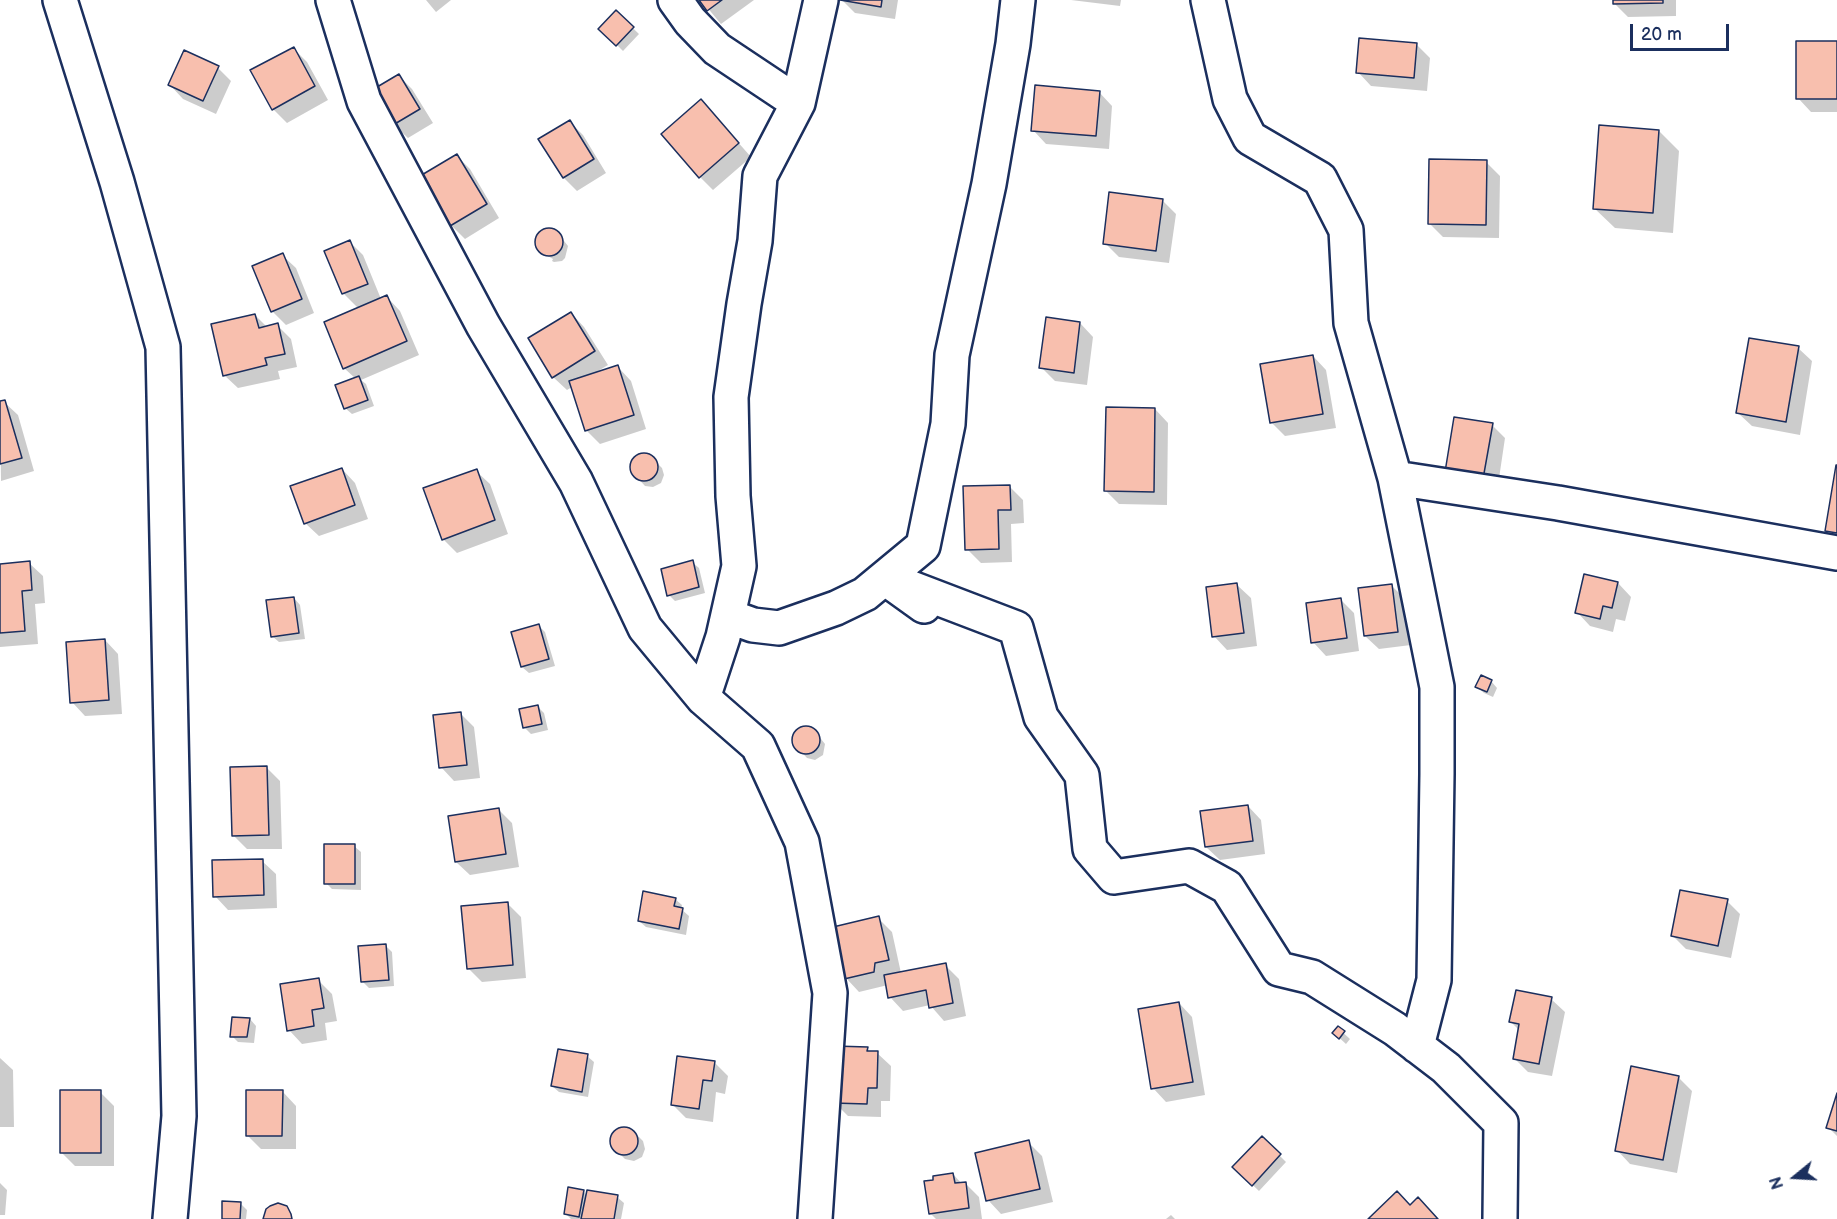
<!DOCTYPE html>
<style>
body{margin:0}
#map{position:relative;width:1837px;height:1219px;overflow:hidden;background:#fff;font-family:"Balsamiq Sans",sans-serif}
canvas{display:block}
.north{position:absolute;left:1765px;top:1147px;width:60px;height:60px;-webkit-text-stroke:4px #fff;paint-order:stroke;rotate:252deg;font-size:16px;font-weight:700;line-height:24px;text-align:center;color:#1b2f5e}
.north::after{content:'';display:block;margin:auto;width:21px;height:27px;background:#1b2f5e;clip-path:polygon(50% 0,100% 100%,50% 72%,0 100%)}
.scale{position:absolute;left:1630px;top:24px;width:99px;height:27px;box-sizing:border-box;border:3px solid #1b2f5e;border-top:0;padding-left:8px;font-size:18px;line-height:21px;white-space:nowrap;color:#1b2f5e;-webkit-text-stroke:4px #fff;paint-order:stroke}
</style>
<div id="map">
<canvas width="1837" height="1219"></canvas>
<div class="north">N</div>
<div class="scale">20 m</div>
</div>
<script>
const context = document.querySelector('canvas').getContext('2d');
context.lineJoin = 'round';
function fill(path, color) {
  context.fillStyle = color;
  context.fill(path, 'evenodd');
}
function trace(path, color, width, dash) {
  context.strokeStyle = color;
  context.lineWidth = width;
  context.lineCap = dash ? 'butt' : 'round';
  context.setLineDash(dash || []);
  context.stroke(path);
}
fill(new Path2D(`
 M426 0H451L436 12Z
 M701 0H754L721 24Z
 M842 0H898L895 19 855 13Z
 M1071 0H1121L1120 6Z
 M1614 0H1676V16L1628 17 1614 3Z
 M616 12 639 34 623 51 601 29Z
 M1837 42V112H1811L1798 98Z
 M1416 44 1430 58 1427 91 1371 86 1358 72Z
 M293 48 307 62 328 100 287 123 273 109Z
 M218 68 231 81 216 114 183 99 170 85Z
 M399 76 412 89 433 123 408 138 394 125Z
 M1099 92 1112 106 1109 149 1046 144 1033 130Z
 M714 115 751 157 713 190 700 177Z
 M570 122 583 135 606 173 577 191 564 178 540 140Z
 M1659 131 1679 151 1673 233 1615 228 1594 208Z
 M457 156 470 169 499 218 465 239 451 225Z
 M1486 162 1500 176 1499 238 1443 237 1429 223Z
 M1162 200 1176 214 1169 263 1119 257 1105 243Z
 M549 229 557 232 568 246 565 258 562 261 554 262 552 261 553 259 539 251 536 242 539 234Z
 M350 242 363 255 381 299 387 297 400 311 419 355 361 380 366 384 374 406 352 414 345 408 356 379 344 368 359 309 343 293Z
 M282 255 296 268 314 313 286 325 272 311Z
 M571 313 584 327 608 365 593 374 618 367 631 381 646 429 600 444 586 430 572 387 567 390 553 377Z
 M255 315 267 327 277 325 291 339 297 367 278 371 280 379 238 388 224 375Z
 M1080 323 1093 337 1087 385 1055 381 1041 367Z
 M1798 348 1812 361 1800 435 1752 426 1738 413Z
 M1313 356 1326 370 1336 428 1285 436 1272 423 1262 365Z
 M4 402 18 415 34 471 1 481 0 403Z
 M1155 409 1168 423 1167 505 1119 504 1106 491Z
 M1492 425 1505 438 1497 492 1447 472Z
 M641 455H649L662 468 664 475 661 483 653 487 645 486 632 472 634 459Z
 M1837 468V541L1826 530Z
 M342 469 355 483 368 519 319 536 305 523Z
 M476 471 490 484 508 534 457 553 443 539Z
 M1009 486 1023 500 1024 523 1011 524 1012 562 981 563 967 549Z
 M692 562 699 568 705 593 675 601 669 595Z
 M29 563 43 576 45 603 35 604 38 644 0 647V565Z
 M1618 583 1631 597 1625 621 1616 619 1613 632 1590 626 1577 612Z
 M1237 585 1251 598 1257 646 1227 650 1214 636Z
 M1391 585 1405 599 1411 645 1379 649 1365 636Z
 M294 598 300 605 305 639 279 642 272 636Z
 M1341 600 1354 613 1359 651 1326 656 1313 642Z
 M538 625 545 632 555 666 529 673 522 667Z
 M105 640 118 654 122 714 85 716 72 702Z
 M1491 681 1497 688 1493 697 1484 693 1477 687Z
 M537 706 544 713 548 730 531 734 525 728Z
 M460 713 474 727 480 778 454 781 441 767Z
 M803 727 814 730 825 744 823 755 815 760 807 758 794 744 796 731Z
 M267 768 280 781 282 849H247L234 836Z
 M1248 806 1261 820 1265 854 1220 860 1206 847Z
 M498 809 512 823 519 867 470 875 456 862Z
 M354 846 361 852V890L332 889 326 883Z
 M262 861 276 874 277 908 228 910 215 896Z
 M675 899 682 905 681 909 689 916 686 935 646 927 639 921Z
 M1727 901 1740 914 1731 958 1686 949 1672 935Z
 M508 904 521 917 526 978 482 982 468 968Z
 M878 918 892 932 901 973 945 965 959 979 966 1016 944 1021 930 1005 903 1011 890 997 888 985 859 992 846 978Z
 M385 945 392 952 394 986 369 988 362 981Z
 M318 980 332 994 337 1021 325 1023 327 1040 302 1044 289 1030Z
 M1551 999 1565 1012 1552 1076 1528 1072 1514 1058 1520 1031 1511 1022Z
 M1179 1003 1192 1017 1205 1095 1166 1102 1153 1088Z
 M250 1019 256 1026 254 1043 238 1042 232 1036Z
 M1338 1028 1350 1039 1346 1044 1334 1033Z
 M867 1048 871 1053H877L891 1066 890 1101H881V1117L848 1116 834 1102Z
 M587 1056 594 1062 588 1097 559 1092 552 1086Z
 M0 1058 13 1070 14 1127H0Z
 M714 1062 728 1076 725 1094 716 1092 713 1122 686 1118 672 1104Z
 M1678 1077 1692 1091 1677 1173 1630 1164 1617 1150Z
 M100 1092 114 1106V1166H75L61 1152Z
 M283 1092 296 1106V1149H261L247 1135Z
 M1837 1098V1136L1828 1127Z
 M625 1128 633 1131 643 1141 645 1149 642 1157 634 1161 625 1159 615 1149 612 1141 614 1133Z
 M1262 1138 1286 1162 1259 1191 1234 1167Z
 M1028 1142 1042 1156 1053 1202 1001 1214 988 1200Z
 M953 1174 962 1184 965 1183 979 1197 982 1219H936L930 1213Z
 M0 1183 7 1190 5 1215H0Z
 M583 1191 587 1196 617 1197 624 1203 621 1219H571L566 1214Z
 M240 1203 247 1210 246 1219H223Z
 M1171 1215 1175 1219H1166Z`), '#0003');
const building = new Path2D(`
 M699 0H722L707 11Z
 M840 0H882L881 7Z
 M1613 0H1663V3L1613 4Z
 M616 10 634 27 616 46 598 29Z
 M1359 38 1417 43 1414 78 1356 73Z
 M1796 41H1837V99H1796Z
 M294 47 315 86 272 110 250 70Z
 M184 50 219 66 203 101 168 85Z
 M399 74 420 109 393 125 372 90Z
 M1035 85 1100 91 1096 136 1031 131Z
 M701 99 739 143 699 178 661 134Z
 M570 120 594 159 563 178 538 139Z
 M1599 125 1659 130 1653 213 1593 209Z
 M457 154 487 204 450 226 420 176Z
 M1429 159 1487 160 1486 225 1428 224Z
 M1109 192 1163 199 1156 251 1103 244Z
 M535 242a14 14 0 1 1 28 0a14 14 0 1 1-28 0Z
 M350 240 368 284 342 294 324 251Z
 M283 253 302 299 271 312 252 266Z
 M387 295 407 341 343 369 324 322Z
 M571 312 595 351 552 378 528 338Z
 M255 314 259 328 278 323 285 354 265 358 267 365 223 376 211 324Z
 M1046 317 1080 322 1074 373 1039 368Z
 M1749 338 1799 346 1786 422 1736 413Z
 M1313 355 1323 414 1270 423 1260 364Z
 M618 365 634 415 585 431 569 381Z
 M359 376 368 400 344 409 335 385Z
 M5 400 22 458 0 464V401Z
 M1106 407 1155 408 1154 492 1104 491Z
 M1454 417 1493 423 1483 479 1445 472Z
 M630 467a14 14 0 1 1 28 0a14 14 0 1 1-28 0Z
 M1836 465H1837V533L1825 531Z
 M342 468 355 505 304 524 290 486Z
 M477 469 495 520 442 540 423 488Z
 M1010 485 1011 510H998L999 549 965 550 963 486Z
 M693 560 699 587 667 596 661 569Z
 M30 561 32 590 22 591 25 631 0 633V564Z
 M1584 574 1618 582 1612 608 1603 606 1600 619 1575 613Z
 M1237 583 1244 633 1212 637 1206 587Z
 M1392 584 1398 632 1364 636 1358 588Z
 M294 597 299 633 271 637 266 600Z
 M1341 598 1347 638 1311 643 1306 603Z
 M539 624 549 659 521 667 511 632Z
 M105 639 109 700 70 703 66 642Z
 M1481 675 1492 680 1487 692 1475 687Z
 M538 705 542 724 523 728 519 709Z
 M461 712 467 765 439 768 433 715Z
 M792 740a14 14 0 1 1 28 0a14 14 0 1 1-28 0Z
 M267 766 269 835 232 836 230 767Z
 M1248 805 1253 841 1205 847 1200 811Z
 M499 808 506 854 455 862 448 816Z
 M324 844H355V884H324Z
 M263 859 264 895 213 897 212 860Z
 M1680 890 1728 899 1718 946 1671 936Z
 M643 891 676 898 674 906 683 908 679 929 638 921Z
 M508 902 513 965 467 969 461 906Z
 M879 916 889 960 875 963 874 972 844 979 833 927Z
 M386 944 389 980 361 982 358 946Z
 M946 963 953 1003 929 1008 926 990 888 998 884 975Z
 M319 978 324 1008 312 1010 314 1026 287 1031 280 984Z
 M1516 990 1552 997 1539 1064 1513 1059 1519 1024 1509 1022Z
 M1179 1002 1193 1082 1151 1089 1138 1009Z
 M232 1017 250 1018 247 1037H230Z
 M1338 1026 1345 1031 1339 1039 1332 1033Z
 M834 1046 868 1047 867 1051H878L877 1088H868L867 1104 833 1103Z
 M558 1049 588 1054 582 1092 551 1086Z
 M677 1056 715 1061 712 1081 703 1080 699 1109 671 1105Z
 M1631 1066 1679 1076 1663 1160 1615 1151Z
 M60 1090H101V1153H60Z
 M246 1090H283L282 1136H246Z
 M1837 1093V1131L1826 1128Z
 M610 1141a14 14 0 1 1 28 0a14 14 0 1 1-28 0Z
 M1262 1136 1281 1154 1252 1186 1232 1167Z
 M1029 1140 1040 1189 986 1201 975 1153Z
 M953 1173 955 1183 966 1182 969 1208 929 1214 924 1181 933 1180V1176Z
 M568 1187 584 1190 579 1217 564 1214Z
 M587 1190 618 1195 614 1219H581Z
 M1397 1191 1410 1205 1418 1197 1438 1219H1368Z
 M222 1201 241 1202 240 1219H222Z
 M278 1203 287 1206 291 1214 292 1219H263L266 1209 270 1206Z`);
fill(building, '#f8bfae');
trace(building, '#1b2f5e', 1.5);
const minor = new Path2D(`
 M60 0 117 182 163 347 179 1116 170 1219
 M333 0 364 101 483 325 576 482 645 628 703 698 758 746 802 842 830 993 815 1219
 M675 0 690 21 717 49 798 103
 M1208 0 1230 99 1250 138 1320 179 1346 230 1351 323 1395 478 1437 687V774L1434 980 1417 1046
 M1395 478 1558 503 1837 553
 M924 606 885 578 1016 628 1041 717 1082 775 1090 849 1114 877 1189 866 1227 887 1279 969 1312 977 1395 1029 1446 1068 1501 1123 1500 1219
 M728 616 753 625 779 628 836 608 865 594 923 546 948 424 952 355 989 184 1013 44 1018 0
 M703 698 723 637 739 566 733 496 731 397 744 304 755 241 760 176 798 103 821 0`);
trace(minor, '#1b2f5e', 38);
trace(minor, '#fff', 33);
</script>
